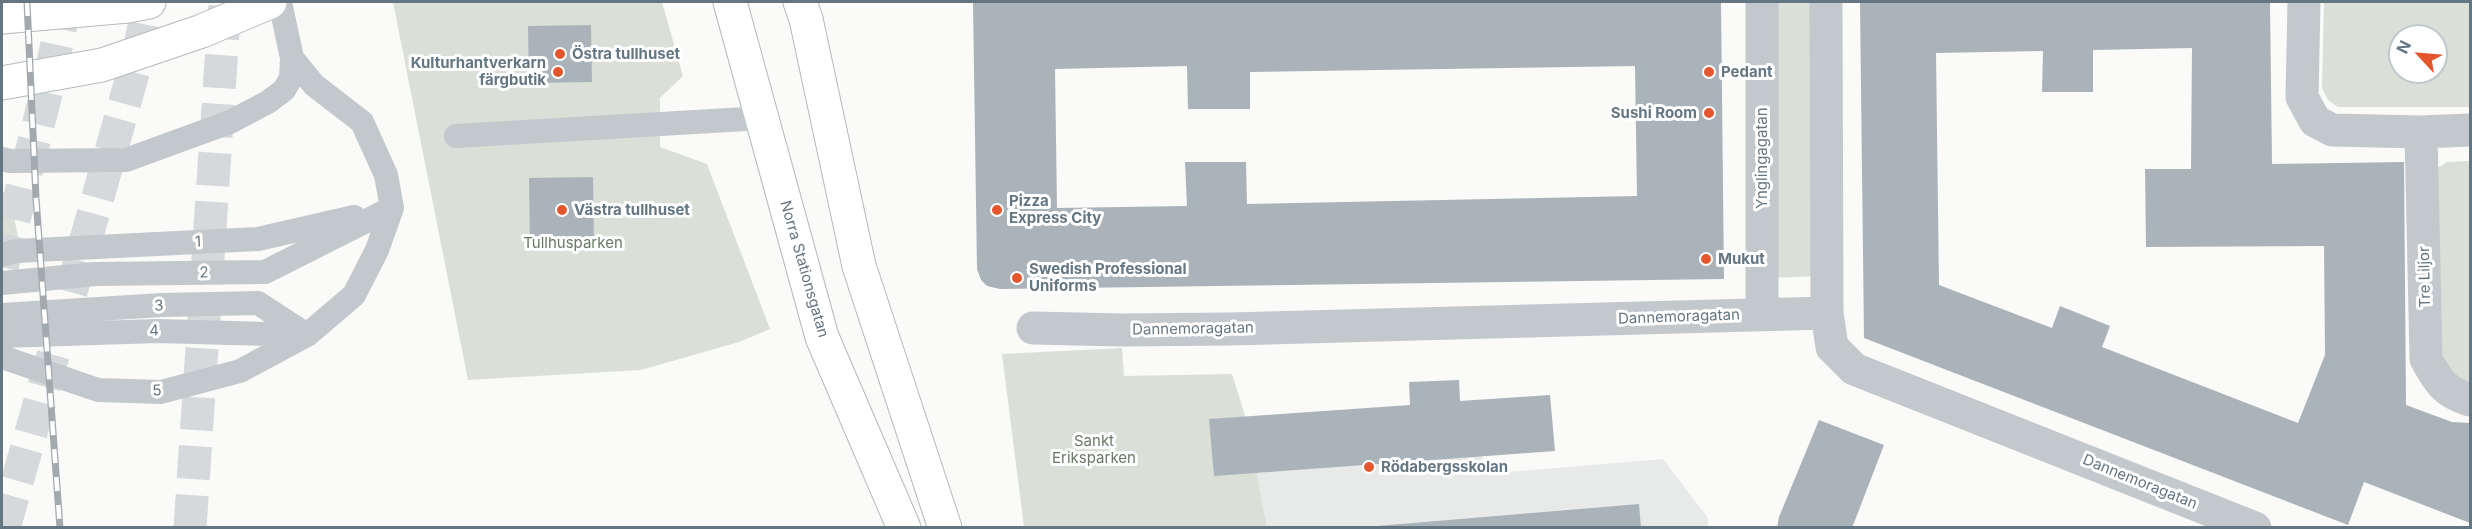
<!DOCTYPE html>
<meta charset="utf-8">
<style>
body{margin:0}
#map{position:relative;width:2472px;height:529px;overflow:hidden;background:#fafaf8;font-family:Inter,sans-serif}
canvas{display:block}
.frame{position:absolute;inset:0;border:3px solid #657683;pointer-events:none}
.north{position:absolute;left:2388px;top:24px;width:60px;height:60px;box-sizing:border-box;background:#fff;border:2px solid #c1c8cd;border-radius:50%;rotate:296deg;font-size:16px;font-weight:700;line-height:24px;text-align:center;color:#657683}
.north::after{content:'';display:block;margin:auto;width:21px;height:27px;background:#e4572e;clip-path:polygon(50% 0,100% 100%,50% 72%,0 100%)}
</style>
<div id="map">
<canvas width="2472" height="529"></canvas>
<div class="frame"></div>
<div class="north">N</div>
</div>
<script>
const context = document.querySelector('canvas').getContext('2d');
context.lineJoin = 'round';
function fill(path, color) {
  context.fillStyle = color;
  context.fill(path, 'evenodd');
}
function trace(path, color, width, dash) {
  context.strokeStyle = color;
  context.lineWidth = width;
  context.lineCap = dash ? 'butt' : 'round';
  context.setLineDash(dash || []);
  context.stroke(path);
}
function label(font, color, halo, rows, align = 'center') {
  context.font = font + ' Inter,sans-serif';
  context.lineWidth = 6;
  context.setLineDash([]);
  context.textBaseline = 'middle';
  context.strokeStyle = halo;
  context.fillStyle = color;
  for (const [text, x, y, turn = 0] of rows) {
    context.save();
    context.translate(x, y);
    context.rotate((+turn || 0) * Math.PI / 180);
    context.textAlign = isNaN(turn) ? turn : align;
    if (halo) context.strokeText(text, 0, 0);
    context.fillText(text, 0, 0);
    context.restore();
  }
}
fill(new Path2D(`
 M1478 408 1484 474 1663 459 1708 518V527H1267L1246 419Z`), '#e8e9e9');
fill(new Path2D(`
 M393 2H662L683 76 660 98V147L707 164 770 329 739 342 641 370 468 380Z
 M1768 2H1819L1820 276 1769 278Z
 M2324 2H2470V107H2338L2328 100 2322 88ZM2400 36H2436V72H2400Z
 M2470 161V387L2447 368 2436 336 2433 171 2447 162Z
 M2 192H9L18 237 2 238Z
 M1122 348 1124 376 1232 374 1246 419 1267 527H1024L1002 354Z`), '#dadfd7');
fill(new Path2D(`
 M973 2H1721L1724 279 1000 289 987 286 981 280 977 269ZM1187 66 1188 109H1250V72L1635 66 1637 196 1247 204 1246 162H1185L1187 206 1057 208 1055 69Z
 M1860 2H2270L2272 164 2404 162 2406 405 2452 422 2470 423V523L2364 482 2348 525 1864 338ZM2192 48 2191 169H2145L2146 247 2324 246 2325 355 2298 423 2102 347 2110 326 2060 306 2052 328 1939 285 1936 53 2043 51 2042 92H2093V50Z
 M591 25 592 82 529 83 528 26Z
 M593 177 594 243 530 244 529 178Z
 M1459 380 1460 401 1550 395 1555 451 1214 476 1209 419 1410 405 1409 382Z
 M1819 420 1884 445 1852 528H1777L1779 517Z
 M1639 504 1641 528H1377V526Z`), '#aab3b9');
trace(new Path2D(`
 M2 267 46 94 66 2
 M4 528 138 56 149 2
 M190 528 225 2`), '#d5d9db', 33, [33, 16]);
const secondary = new Path2D(`
 M730 2 822 337 904 528
 M800 2 806 19 859 266 945 528`);
const primary = new Path2D(`
 M2 17 128 6 149 2
 M2 83 102 65 202 31 270 2`);
trace(secondary, '#b3babf', 35);
trace(primary, '#b5babe', 35);
trace(new Path2D(`
 M456 136 763 118
 M2 159 10 161 126 160 230 122 268 102 284 90 291 78 292 58 280 2
 M2 255 16 251 258 239 354 217
 M2 283 96 274 265 272 392 208
 M2 315 162 305 258 303 307 335
 M2 336 158 331 305 335
 M2 357 98 390 161 392 240 371 307 335 354 295 377 250 392 208 386 175 362 122 314 85 292 58`), '#c3c8cc', 24);
trace(new Path2D(`
 M1762 2V314
 M1826 2 1827 313 1832 347 1854 369 2255 528
 M2304 2 2302 97 2315 121 2332 130 2421 132 2470 130
 M2421 132 2426 359C2439 383 2445 392 2470 400
 M1033 328 1122 330 1231 329 1827 313`), '#c3c8cc', 33);
trace(secondary, '#fff', 33);
trace(primary, '#fff', 33);
const rail = new Path2D(`
 M27 2 36 198 60 528`);
trace(rail, '#a2aab0', 7);
trace(rail, '#fff', 4.5, [14]);
for (const [x, y, r, color] of [
 [560,54,6,"#e4572e"],
 [558,72,6,"#e4572e"],
 [1709,72,6,"#e4572e"],
 [1709,113,6,"#e4572e"],
 [562,210,6,"#e4572e"],
 [997,210,6,"#e4572e"],
 [1706,259,6,"#e4572e"],
 [1017,278,6,"#e4572e"],
 [1369,467,6,"#e4572e"]
]) {
  const dot = new Path2D();
  dot.arc(x, y, r, 0, 2 * Math.PI);
  context.fillStyle = color;
  context.fill(dot);
  trace(dot, '#fff', 2);
}
label('bold 15px', '#657683', '#fff', [
 ["Östra tullhuset",572,54],
 ["Kulturhantverkarn",546,63,"right"],
 ["färgbutik",546,80,"right"],
 ["Pedant",1721,72],
 ["Sushi Room",1697,113,"right"],
 ["Pizza",1009,201],
 ["Express City",1009,218],
 ["Västra tullhuset",574,210],
 ["Mukut",1718,259],
 ["Swedish Professional",1029,269],
 ["Uniforms",1029,286],
 ["Rödabergsskolan",1381,467]
], 'left');
label('15px', '#657683', '#fff', [
 ["Ynglingagatan",1762,158,-90],
 ["1",198,242,-3],
 ["Norra Stationsgatan",804,269,74],
 ["2",204,273,-1],
 ["Tre Liljor",2425,277,-91],
 ["3",159,306,-3],
 ["Dannemoragatan",1679,317,-2],
 ["Dannemoragatan",1193,329,-1],
 ["4",154,331,-1],
 ["5",157,391,-4],
 ["Dannemoragatan",2140,482,22]
]);
label('15px', '#687a64', '#fff', [
 ["Tullhusparken",573,243],
 ["Sankt",1094,441],
 ["Eriksparken",1094,458]
]);
</script>
